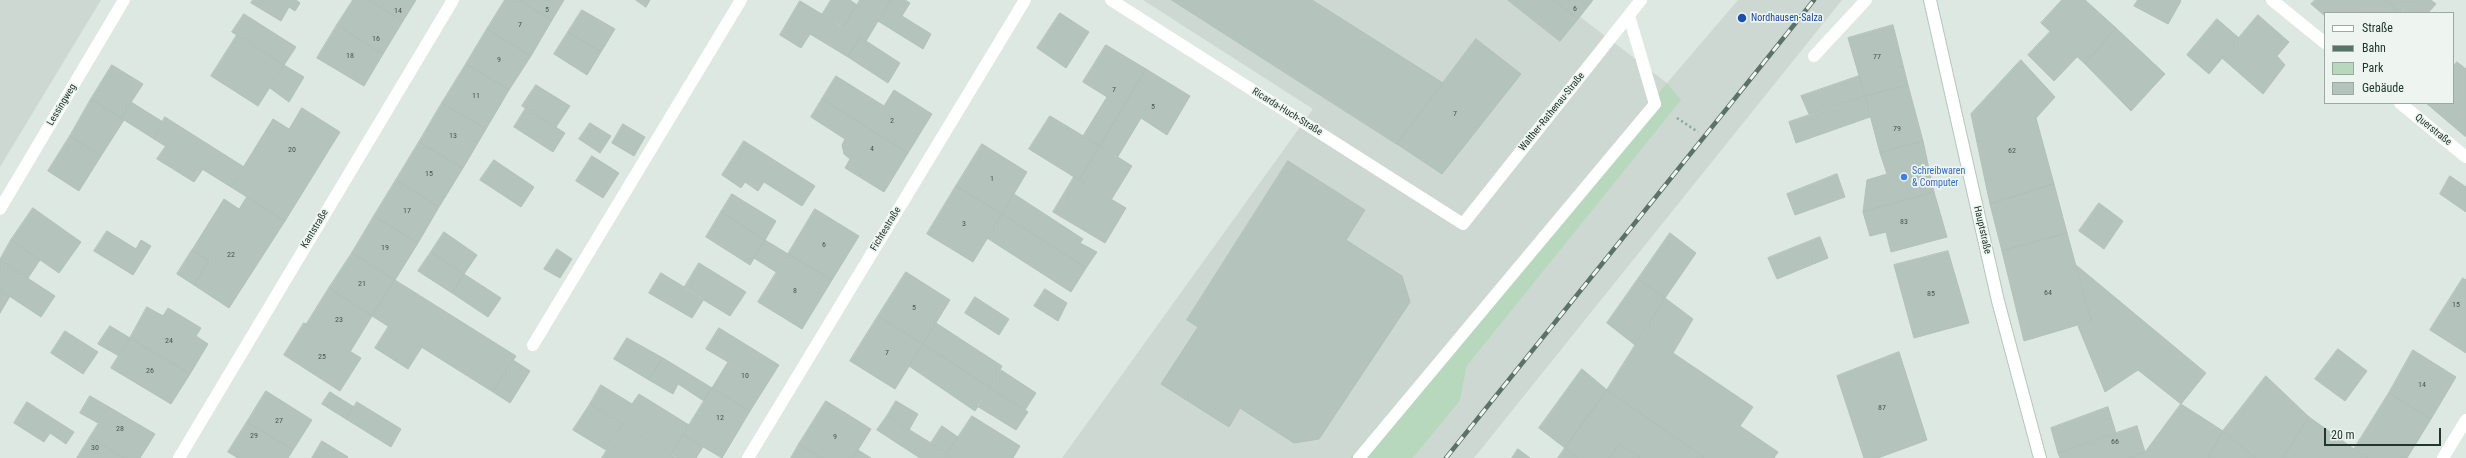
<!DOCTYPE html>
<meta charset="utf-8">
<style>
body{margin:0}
#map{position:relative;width:2466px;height:458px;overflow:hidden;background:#dee8e2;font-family:"Roboto Condensed",sans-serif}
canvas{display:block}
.legend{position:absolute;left:2324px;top:12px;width:130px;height:92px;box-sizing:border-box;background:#eef5f1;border:1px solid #9ca9a3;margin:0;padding:5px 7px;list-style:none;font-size:12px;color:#21362e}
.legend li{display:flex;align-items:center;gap:8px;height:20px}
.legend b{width:20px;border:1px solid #9ca9a3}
.scale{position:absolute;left:2324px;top:428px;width:117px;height:18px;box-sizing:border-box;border:2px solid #21362e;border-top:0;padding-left:5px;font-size:12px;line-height:14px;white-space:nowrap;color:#21362e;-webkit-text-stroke:3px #eef5f1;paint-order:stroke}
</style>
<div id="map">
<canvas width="2466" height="458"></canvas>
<ul class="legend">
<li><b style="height:5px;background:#fff"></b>Straße</li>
<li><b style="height:5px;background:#5b7269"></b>Bahn</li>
<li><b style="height:11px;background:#b8d8bd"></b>Park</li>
<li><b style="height:11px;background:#b4c3bb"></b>Gebäude</li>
</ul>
<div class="scale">20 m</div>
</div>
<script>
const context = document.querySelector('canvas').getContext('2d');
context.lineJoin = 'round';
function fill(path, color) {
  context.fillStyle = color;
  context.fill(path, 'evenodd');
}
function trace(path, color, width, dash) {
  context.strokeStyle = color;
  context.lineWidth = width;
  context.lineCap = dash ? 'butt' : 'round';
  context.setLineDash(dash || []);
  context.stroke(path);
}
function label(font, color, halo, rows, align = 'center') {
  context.font = font + ' "Roboto Condensed",sans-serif';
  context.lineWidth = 3.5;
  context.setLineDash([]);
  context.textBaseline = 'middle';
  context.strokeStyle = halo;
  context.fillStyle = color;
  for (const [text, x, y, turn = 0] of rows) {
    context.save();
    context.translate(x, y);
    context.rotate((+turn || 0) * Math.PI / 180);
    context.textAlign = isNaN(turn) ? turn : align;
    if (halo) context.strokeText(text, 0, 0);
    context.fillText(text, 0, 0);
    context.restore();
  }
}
fill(new Path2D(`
 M0 0H101L0 167Z
 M1143 0H1558L1667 83 1738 0H1842L1474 458H1413L1460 401 1467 366 1680 100 1667 83 1350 458H1062L1313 109Z`), '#ccd8d1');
fill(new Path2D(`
 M1667 83 1681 100 1467 366 1460 401 1413 458H1350Z`), '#b8d8bd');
const building = new Path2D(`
 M253 0H296L300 3 295 11 289 7 281 21 251 3Z
 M353 0H369L403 21 383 54 337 25Z
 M369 0H416L403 21Z
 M505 0H519L552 20 531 56 487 29Z
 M519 0H564L552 20Z
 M636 0H650L646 7Z
 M831 0H850L857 5 843 28 822 15Z
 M860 0H891L866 41 843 28Z
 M891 0H905L910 3 902 16 931 34 923 49 878 21Z
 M1172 0H1312L1443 83 1397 144Z
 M1508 0H1554L1578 19 1560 41Z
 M1554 0H1593L1578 19Z
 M2062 0H2085L2116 28 2085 64 2041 23Z
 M2138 0H2180L2181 1 2168 24 2134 6Z
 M2315 0H2386L2400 12 2325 13V16L2311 4Z
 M2386 0H2410L2400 12Z
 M2410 0H2431L2436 4 2428 13H2401Z
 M800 1 860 37 848 57 810 34 801 48 780 35Z
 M582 10 615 29 601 52 568 32Z
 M1060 13 1089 32 1066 68 1037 48Z
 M244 14 296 47 284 65 232 32Z
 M2258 15 2289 42 2277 56 2285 65 2263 94 2222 58Z
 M2217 19 2239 38 2209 74 2187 55Z
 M337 25 383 54 364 86 317 58Z
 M1893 25 1908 85 1865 96 1848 38Z
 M2116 28 2165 74 2131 111 2085 64Z
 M487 29 531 56 509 90 466 64Z
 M568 32 601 52 587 75 554 54Z
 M2050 32 2077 57 2054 81 2028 55Z
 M237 35 284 65 258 106 211 76Z
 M860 37 900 63 888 83 848 57Z
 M1476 39 1521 74 1442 174 1397 144Z
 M1106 45 1146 69 1100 146 1083 136 1107 97 1083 82Z
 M2021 60 2055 97 2036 118 2054 184 1990 204 1971 114Z
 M2457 62 2466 69V137L2426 103H2453V67Z
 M466 64 509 90 486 129 442 103Z
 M112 65 143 84 121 118 91 99Z
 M284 65 304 77 289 102 270 88Z
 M1146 69 1190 96 1167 135 1141 118 1117 158 1100 146Z
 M836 76 884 106 894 90 932 114 908 153 822 99Z
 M1859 76 1865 96 1809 114 1801 96Z
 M536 85 570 106 556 127 522 106Z
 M1908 85 1923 141 1880 153 1865 96Z
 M1865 96 1870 117 1796 143 1789 122Z
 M91 99 124 120 101 156 70 136Z
 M822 99 908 153 884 192 845 168 850 159 844 154 842 145 845 139 811 117Z
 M131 102 163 122 154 139 121 118Z
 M442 103 486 129 463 168 419 142Z
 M302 108 340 132 285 221 231 187 273 119 289 129Z
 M526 108 565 133 553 152 514 127Z
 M1050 116 1100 146 1079 180 1029 149Z
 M165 117 244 167 231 187 154 139Z
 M590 123 611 136 600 153 579 139Z
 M623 124 645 137 634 156 612 143Z
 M70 136 101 156 79 191 48 171Z
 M744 141 815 186 802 206 764 182 758 191 745 182 741 188 722 175Z
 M1923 141 1934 192 1863 212 1867 180 1887 174 1880 153Z
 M419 142 463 168 439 207 396 180Z
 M982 144 1027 172 1002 214 956 186Z
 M166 146 203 169 194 182 157 159Z
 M1100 146 1132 166 1111 200 1079 180Z
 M592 156 619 173 603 198 576 181Z
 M494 160 534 187 521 207 480 180Z
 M1288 161 1365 210 1346 240 1402 276 1410 302 1319 439 1294 443 1240 408 1229 427 1161 384 1198 327 1187 320Z
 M1837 174 1845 197 1795 215 1787 194Z
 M2450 176 2466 187V212L2440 194Z
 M1074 177 1126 208 1105 243 1053 212Z
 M396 180 439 207 418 243 374 216Z
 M2054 184 2067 233 2002 251 1990 204Z
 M956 186 1002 214 973 262 927 234Z
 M1934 192 1947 237 1891 252 1886 232 1870 236 1863 212Z
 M732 194 776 221 765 240 721 212Z
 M1014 194 1083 239 1080 243 1097 252 1086 268 1002 214Z
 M247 197 285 221 229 308 194 285 209 261 192 250 224 199 239 209Z
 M2099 203 2123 221 2104 249 2079 231Z
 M33 208 81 242 59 273 11 240Z
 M815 209 859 236 832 280 788 254Z
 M721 212 765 240 750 265 706 237Z
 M1002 214 1086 268 1071 292 987 238Z
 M374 216 418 243 395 280 352 253Z
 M107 231 136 249 141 240 151 246 133 275 94 251Z
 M444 232 477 255 464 274 431 252Z
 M1670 233 1696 253 1665 298 1638 279Z
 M2067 233 2091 321 2024 341 2002 251Z
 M1820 237 1828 258 1777 279 1768 258Z
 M11 240 40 260 28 278 0 260Z
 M765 240 788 254 776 272 754 258Z
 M557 249 572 259 560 278 544 269Z
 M192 250 209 261 194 285 177 274Z
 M1948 251 1969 323 1914 338 1894 265Z
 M431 252 464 274 452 293 418 271Z
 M352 253 395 280 372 316 329 288Z
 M788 254 832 280 802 329 758 302Z
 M0 260 55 296 41 317 0 290Z
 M699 263 746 292 730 316 684 288Z
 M2076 265 2206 373 2181 404 2138 370 2105 392 2078 326 2091 321Z
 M906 272 950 300 923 344 878 316Z
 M661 273 704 299 692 318 649 293Z
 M464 274 501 298 488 317 452 293Z
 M2463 278 2466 280V353L2430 330Z
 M1638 279 1665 298 1635 345 1607 323Z
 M395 280 516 356 493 392 372 316Z
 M329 288 372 316 350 352 306 325Z
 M1045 289 1067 303 1058 321 1034 306Z
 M0 290 10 296 0 313Z
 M975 297 1009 319 999 335 965 313Z
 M1665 298 1693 319 1673 353 1753 407 1740 426 1778 452 1774 458H1705L1607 390Z
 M147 307 163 316 168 308 201 328 196 336 208 344 190 374 130 338Z
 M878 316 923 344 895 389 850 361Z
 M304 323 361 358 340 391 284 355Z
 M936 323 1002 366 990 388 923 344Z
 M110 326 130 338 119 356 98 344Z
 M389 326 422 347 408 369 375 348Z
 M719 328 779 365 750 411 712 388 728 362 706 349Z
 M65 331 98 352 83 374 51 353Z
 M130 338 190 374 171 404 111 368Z
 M627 338 663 358 649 380 614 359Z
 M923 344 990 388 975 411 909 366Z
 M2338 349 2367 371 2345 401 2315 379Z
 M2413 350 2456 377 2431 419 2389 393Z
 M1899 352 1927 440 1878 458H1864L1837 376Z
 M663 358 712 388 704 401 678 384 673 394 649 380Z
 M513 360 530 371 510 403 493 392Z
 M1582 369 1607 390 1565 448 1539 428Z
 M1001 370 1036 393 1025 410 990 388Z
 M2266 376 2309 417 2283 458H2256L2223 431Z
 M601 385 632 404 639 394 689 425 671 454 590 404Z
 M712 388 750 411 722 458 683 435Z
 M990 388 1028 412 1016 430 977 406Z
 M1607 390 1705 458H1641L1620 444 1609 458H1578L1565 448Z
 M266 391 312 420 293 450 247 422Z
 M330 392 354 407 346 419 322 404Z
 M2389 393 2431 419 2407 458H2369L2354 449Z
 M90 396 109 407 98 423 80 413Z
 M826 401 871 429 853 458H821L799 444Z
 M896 401 918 414 909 430 887 416Z
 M27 402 74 432 66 444 50 433 44 442 14 423Z
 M357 402 401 429 391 447 346 419Z
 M590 404 623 424 606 450 573 430Z
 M2181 404 2223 431 2208 458H2129L2145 452Z
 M109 407 155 434 140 458H124L90 437Z
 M2108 407 2116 433 2058 453 2051 428Z
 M887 416 931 443 952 458H920L877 430Z
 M972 416 1020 446 1013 458H952L947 454Z
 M2309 417 2354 449 2369 458H2283Z
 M247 422 293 450 288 458H238L228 452Z
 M623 424 677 457 676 458H602Z
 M942 426 958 437 947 454 931 443Z
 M2137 426 2145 452 2129 458H2060L2058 453Z
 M2223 431 2256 458H2208Z
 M683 435 703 447 696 458H676L671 454Z
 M90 437 124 458H77Z
 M322 441 348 457 347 458H312Z
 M799 444 821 458H791Z
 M1620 444 1641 458H1609Z
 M1565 448 1578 458H1558Z
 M1518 449 1530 458H1512Z
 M858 450 871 458H853Z`);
fill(building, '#b4c3bb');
trace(building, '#b1c1b9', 1);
const secondary = new Path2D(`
 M1930 0 1998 301 2040 458`);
trace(secondary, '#b2c7bd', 14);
trace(new Path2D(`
 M1677 118 1698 132`), '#81a998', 2.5, [2, 3]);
trace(new Path2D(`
 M1814 56 1866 0
 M533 345 741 0
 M1359 458 1655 104
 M2443 458 2466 420`), '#fff', 12);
trace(new Path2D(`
 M1111 0 1463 224 1641 0
 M2272 0 2325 43
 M1629 16 1655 104
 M2400 103 2466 157
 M0 209 124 0
 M179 458 453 0
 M748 458 1025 0`), '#fff', 12);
trace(secondary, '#fff', 12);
const rail = new Path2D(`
 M1446 458 1814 0`);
trace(rail, '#5b7269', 4.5);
trace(rail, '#eef5f1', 3, [9]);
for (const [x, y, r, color] of [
 [1742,18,5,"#1a4fb4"],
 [1904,177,4,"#3f7fe0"]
]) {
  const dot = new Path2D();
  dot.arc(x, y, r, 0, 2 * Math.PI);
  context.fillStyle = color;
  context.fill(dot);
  trace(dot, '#eef5f1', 1.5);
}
label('8px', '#465951', null, [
 ["6",1575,9],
 ["5",547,10],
 ["14",398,11],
 ["7",520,25],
 ["16",376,39],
 ["18",350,56],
 ["77",1877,57],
 ["9",499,60],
 ["7",1114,90],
 ["11",476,96],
 ["5",1153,107],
 ["7",1455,114],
 ["2",892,121],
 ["79",1897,129],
 ["13",453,136],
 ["4",872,149],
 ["20",292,150],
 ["62",2012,151],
 ["15",429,174],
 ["1",992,179],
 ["17",407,211],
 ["83",1904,222],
 ["3",964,224],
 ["6",824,245],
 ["19",385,248],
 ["22",231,255],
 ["21",362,284],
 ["8",795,291],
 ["64",2048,293],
 ["85",1931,294],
 ["15",2456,305],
 ["5",914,308],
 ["23",339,320],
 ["24",169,341],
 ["7",887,353],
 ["25",322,357],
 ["26",150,371],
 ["10",745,376],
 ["14",2422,385],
 ["87",1882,408],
 ["12",720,418],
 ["27",279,421],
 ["28",120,429],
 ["29",254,436],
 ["9",835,437],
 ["66",2115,442],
 ["30",95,448]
]);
label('10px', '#164399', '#eef5f1', [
 ["Nordhausen-Salza",1751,18]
], 'left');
label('10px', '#21362e', '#eef5f1', [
 ["Lessingweg",62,105,-59],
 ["Ricarda-Huch-Straße",1287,112,32],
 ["Walther-Rathenau-Straße",1552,112,-51],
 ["Querstraße",2433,130,39],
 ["Kantstraße",315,229,-59],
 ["Fichtestraße",886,229,-59],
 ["Hauptstraße",1982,230,77]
]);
label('10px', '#366cbe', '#eef5f1', [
 ["Schreibwaren",1912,171],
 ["& Computer",1912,183]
], 'left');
</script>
